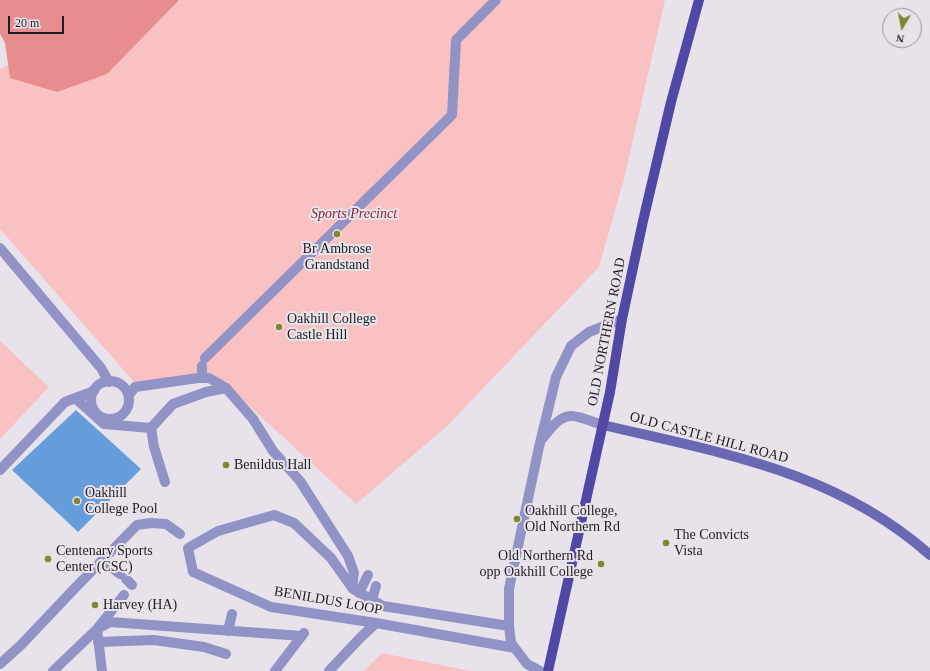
<!DOCTYPE html>
<style>
body{margin:0}
#map{position:relative;width:930px;height:671px;overflow:hidden;background:#e8e3ea;font-family:"Times New Roman",serif}
canvas{display:block}
.north{position:absolute;left:882px;top:8px;width:40px;height:40px;box-sizing:border-box;background:#e8e3ea;border:1px solid #979499;border-radius:50%;rotate:190deg;font-size:11px;font-weight:700;line-height:16px;text-align:center;color:#1e1d1f}
.north::after{content:'';display:block;margin:auto;width:14px;height:18px;background:#828631;clip-path:polygon(50% 0,100% 100%,50% 72%,0 100%)}
.scale{position:absolute;left:8px;top:16px;width:56px;height:18px;box-sizing:border-box;border:2px solid #1e1d1f;border-top:0;padding-left:5px;font-size:12px;line-height:14px;white-space:nowrap;color:#1e1d1f;-webkit-text-stroke:3px #e8e3ea;paint-order:stroke}
</style>
<div id="map">
<canvas width="930" height="671"></canvas>
<div class="north">N</div>
<div class="scale">20 m</div>
</div>
<script>
const context = document.querySelector('canvas').getContext('2d');
context.lineJoin = 'round';
function fill(path, color) {
  context.fillStyle = color;
  context.fill(path, 'evenodd');
}
function trace(path, color, width, dash) {
  context.strokeStyle = color;
  context.lineWidth = width;
  context.lineCap = dash ? 'butt' : 'round';
  context.setLineDash(dash || []);
  context.stroke(path);
}
function label(font, color, halo, rows, align = 'center') {
  context.font = font + ' "Times New Roman",serif';
  context.lineWidth = 4;
  context.setLineDash([]);
  context.textBaseline = 'middle';
  context.strokeStyle = halo;
  context.fillStyle = color;
  for (const [text, x, y, turn = 0] of rows) {
    context.save();
    context.translate(x, y);
    context.rotate((+turn || 0) * Math.PI / 180);
    context.textAlign = isNaN(turn) ? turn : align;
    if (halo) context.strokeText(text, 0, 0);
    context.fillText(text, 0, 0);
    context.restore();
  }
}
fill(new Path2D(`
 M139 0H665L624 179 599 267 447 426 356 504 221 380 141 390 0 229V69Z
 M0 341 49 387 0 439Z
 M382 653 470 671H364Z`), '#f9c1c2');
fill(new Path2D(`
 M0 0H179L107 74 57 92 10 78 5 43 0 34Z`), '#e78d90');
fill(new Path2D(`
 M76 410 141 469 78 532 12 470Z`), '#659ddc');
trace(new Path2D(`
 M0 248 101 368 109 382
 M91 400a19 19 0 1 1 38 0a19 19 0 1 1-38 0Z
 M129 395 135 387 198 378H209L226 388 253 419 273 451 300 481 348 556 354 573 352 587
 M542 439C549 431 559 415 572 416 579 416 596 423 603 425
 M359 593 368 575
 M372 600 376 586
 M509 626 383 606 353 589 331 558 294 523 274 515 218 531 188 548 193 572 271 607 376 623 515 648
 M329 671 360 638 376 623
 M540 671 527 664 511 643 509 626V589L539 447 556 377 571 346 589 332 622 319`), '#9192c6', 10);
trace(new Path2D(`
 M205 358 452 115 456 40 496 0
 M202 366V378
 M75 398 104 424 151 428
 M0 470 65 402 94 391
 M165 482 154 447 151 428 173 404 206 392 226 388
 M103 561 120 574
 M126 579 132 585
 M228 631 232 614
 M98 642 154 640 204 647 226 654
 M0 664 21 645 75 588 137 525 151 523 166 524 180 534
 M53 671 97 629 124 595
 M102 671 97 629 110 622 302 636
 M275 671 304 633`), '#9192c6', 10);
trace(new Path2D(`
 M603 425C721 453 836 471 930 555`), '#6a68b3', 10);
trace(new Path2D(`
 M548 671 610 392 622 319 643 221 671 102 699 0`), '#5148a5', 10);
for (const [x, y, r, color] of [
 [337,234,4,"#828631"],
 [279,327,4,"#828631"],
 [226,465,4,"#828631"],
 [77,501,4,"#828631"],
 [517,519,4,"#828631"],
 [666,543,4,"#828631"],
 [48,559,4,"#828631"],
 [601,564,4,"#828631"],
 [95,605,4,"#828631"]
]) {
  const dot = new Path2D();
  dot.arc(x, y, r, 0, 2 * Math.PI);
  context.fillStyle = color;
  context.fill(dot);
  trace(dot, '#e8e3ea', 1.5);
}
label('italic 14px', '#8d2332', '#e8e3ea', [
 ["Sports Precinct",354,214]
]);
label('14px', '#1e1d1f', '#e8e3ea', [
 ["Br Ambrose",337,249,"center"],
 ["Grandstand",337,265,"center"],
 ["Oakhill College",287,319],
 ["Castle Hill",287,335],
 ["Benildus Hall",234,465],
 ["Oakhill",85,493],
 ["College Pool",85,509],
 ["Oakhill College,",525,511],
 ["Old Northern Rd",525,527],
 ["The Convicts",674,535],
 ["Vista",674,551],
 ["Centenary Sports",56,551],
 ["Center (CSC)",56,567],
 ["Old Northern Rd",593,556,"right"],
 ["opp Oakhill College",593,572,"right"],
 ["Harvey (HA)",103,605]
], 'left');
label('14px', '#1e1d1f', '#e8e3ea', [
 ["OLD NORTHERN ROAD",607,332,-79],
 ["OLD CASTLE HILL ROAD",709,438,15],
 ["BENILDUS LOOP",328,601,10]
]);
</script>
